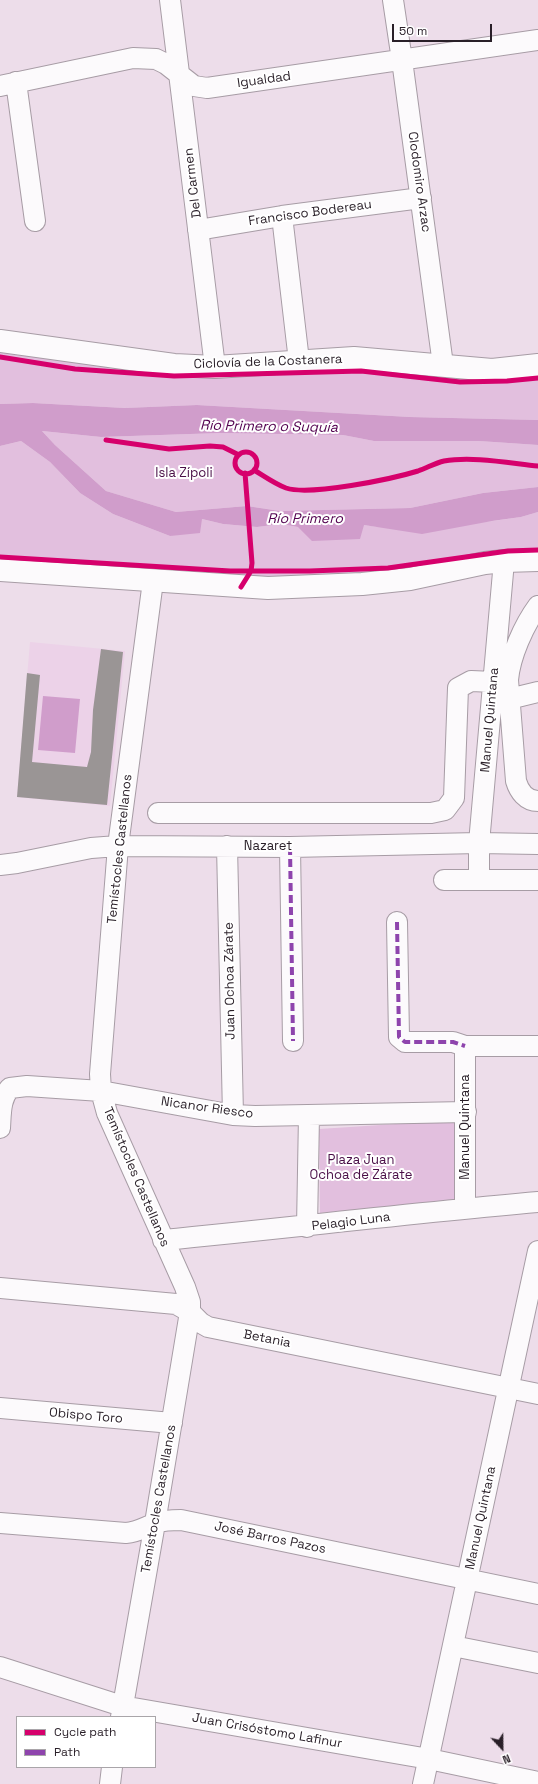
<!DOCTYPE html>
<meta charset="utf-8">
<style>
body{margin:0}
#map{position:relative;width:538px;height:1784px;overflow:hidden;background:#edddea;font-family:"Space Grotesk",sans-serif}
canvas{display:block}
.legend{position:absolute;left:16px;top:1716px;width:140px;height:52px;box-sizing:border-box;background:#fff;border:1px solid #a9a5a9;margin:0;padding:5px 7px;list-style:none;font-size:12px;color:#291f28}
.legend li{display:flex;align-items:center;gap:8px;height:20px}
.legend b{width:20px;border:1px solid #a9a5a9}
.north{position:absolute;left:482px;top:1728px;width:40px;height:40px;-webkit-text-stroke:3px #fff;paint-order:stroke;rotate:158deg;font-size:11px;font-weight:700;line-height:16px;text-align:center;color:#291f28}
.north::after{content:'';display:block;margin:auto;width:14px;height:18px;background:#291f28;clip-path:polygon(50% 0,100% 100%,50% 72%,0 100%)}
.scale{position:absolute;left:392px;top:24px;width:100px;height:18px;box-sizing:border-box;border:2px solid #291f28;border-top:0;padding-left:5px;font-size:12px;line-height:14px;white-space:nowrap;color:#291f28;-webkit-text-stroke:3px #fff;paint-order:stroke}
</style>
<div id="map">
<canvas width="538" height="1784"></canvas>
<ul class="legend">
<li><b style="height:5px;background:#d6006c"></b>Cycle path</li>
<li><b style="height:5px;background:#8e44ad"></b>Path</li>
</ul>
<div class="north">N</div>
<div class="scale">50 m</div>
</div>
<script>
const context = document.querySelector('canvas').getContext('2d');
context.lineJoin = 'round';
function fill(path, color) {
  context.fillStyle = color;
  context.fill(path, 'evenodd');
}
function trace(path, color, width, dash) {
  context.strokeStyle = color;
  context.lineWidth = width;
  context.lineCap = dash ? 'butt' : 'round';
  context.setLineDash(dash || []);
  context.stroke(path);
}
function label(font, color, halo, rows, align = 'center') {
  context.font = font + ' "Space Grotesk",sans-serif';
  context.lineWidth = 4;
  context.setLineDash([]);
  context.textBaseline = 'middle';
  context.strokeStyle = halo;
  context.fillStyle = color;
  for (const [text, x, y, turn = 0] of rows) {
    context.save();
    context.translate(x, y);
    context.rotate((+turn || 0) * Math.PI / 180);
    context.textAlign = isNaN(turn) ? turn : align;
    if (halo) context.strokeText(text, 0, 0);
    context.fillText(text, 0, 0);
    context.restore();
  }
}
fill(new Path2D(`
 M30 642 125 651 110 806 17 797Z`), '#ecd2e8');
fill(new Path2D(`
 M0 341 174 365H538V420L410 417 197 405 125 408 33 403 0 404Z
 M42 431 101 437 220 433 343 435 374 441H479L538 445V487L483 493 410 508 280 511 247 506 176 512 106 491 55 445Z
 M21 441 50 462 80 493 113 514 170 536 202 519 223 524 257 527 281 524 298 527 364 525 378 527 493 521 521 517 538 512V560L362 584 0 570V446Z
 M458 1120V1202L320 1213 319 1129Z`), '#e2bfde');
fill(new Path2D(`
 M33 403 125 408 197 405 410 417 538 420V445L479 441H374L343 435 220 433 101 437 42 431 55 445 106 491 176 512 247 506 280 511 410 508 483 493 538 487V512L521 517 492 521 422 534 364 525 360 539 312 541 298 527 281 524 257 527 223 524 202 519 200 533 170 536 113 514 80 493 50 462 21 441 0 446V404Z
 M43 696 80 699 75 753 38 750Z`), '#d09dcb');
fill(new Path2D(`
 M101 649 123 652 107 805 17 797 27 673 40 675 32 762 87 767 91 752 93 710Z`), '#9a9595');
const minor = new Path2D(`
 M170 0 215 367
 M393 0 402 60 443 365
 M16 82 35 221
 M0 86 133 58 156 59 166 64 194 86 207 88 538 40
 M282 216 299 361
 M198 230 282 216 421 198
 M538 606C524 625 510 656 508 680L516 781C519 791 526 801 538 801
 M509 699 538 692
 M158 813H431L445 810 454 798 458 688 471 681 494 682
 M227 846 233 1115
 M290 847 293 1041
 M0 865 17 863 91 848 118 846 290 847 479 843 538 844
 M444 880H538
 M479 880V843L504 561
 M397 922 399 1037 405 1042H453L465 1046H538
 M0 1128C1 1114 0 1099 10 1088L27 1086 101 1091 233 1115 255 1116 466 1112
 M465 1208V1046
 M307 1227 309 1115
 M163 1240C288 1228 413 1213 538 1202
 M0 1288 176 1304 190 1312 201 1323 208 1327 538 1394
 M0 1408 172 1423
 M0 1523 126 1533C138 1532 145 1527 156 1523 164 1520 172 1520 181 1520L538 1594
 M453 1646 538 1663
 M0 1667 122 1706 429 1759 538 1782
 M121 1717 155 1523 190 1312V1302L185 1287 107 1113 101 1091 100 1074 118 846 153 581
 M110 1784 112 1767
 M423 1784 538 1251`);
const major = new Path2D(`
 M0 341 174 365 215 367 354 358 492 370 538 365
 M0 570 268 588 362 584 410 579 485 563 504 561 538 560`);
trace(minor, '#a79ca5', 22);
trace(major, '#a79ca5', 24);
trace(minor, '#fcfafc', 20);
trace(major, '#fcfafc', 22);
trace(new Path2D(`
 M290 847 293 1041
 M397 922 399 1037 405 1042H453L465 1046`), '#8e44ad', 4, [8, 4]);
trace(new Path2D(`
 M0 357 75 369 174 376 361 371 460 382 507 381 538 378
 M106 440 169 449 210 446 223 447 239 455
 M235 463a11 11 0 1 1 22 0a11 11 0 1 1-22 0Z
 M254 470C264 476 275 484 286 488 310 496 392 479 418 471 427 468 435 463 444 461 472 456 509 463 538 466
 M0 557 230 571H310L388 568 508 551 538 550
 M241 587 251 571 252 563 245 473`), '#d6006c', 5);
label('13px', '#291f28', '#fff', [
 ["Igualdad",264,80,-8],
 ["Clodomiro Arzac",419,182,82],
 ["Del Carmen",193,183,-97],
 ["Francisco Bodereau",310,213,-8],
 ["Ciclovía de la Costanera",268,362,-2],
 ["Manuel Quintana",490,720,-85],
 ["Nazaret",268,846],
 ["Temístocles Castellanos",120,849,-84],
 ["Juan Ochoa Zárate",230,981,-91],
 ["Nicanor Riesco",207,1108,8],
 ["Manuel Quintana",465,1127,-90],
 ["Temístocles Castellanos",136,1177,67],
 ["Pelagio Luna",351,1222,-7],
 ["Betania",267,1339,11],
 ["Obispo Toro",86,1416,5],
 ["Temístocles Castellanos",159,1499,-80],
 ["Manuel Quintana",481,1518,-78],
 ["José Barros Pazos",270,1538,12],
 ["Juan Crisóstomo Lafinur",267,1731,10]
]);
label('13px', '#490e47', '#fff', [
 ["Isla Zípoli",184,473],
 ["Plaza Juan",361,1160],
 ["Ochoa de Zárate",361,1175]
]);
label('italic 14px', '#52004f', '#fff', [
 ["Río Primero o Suquía",269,427,1],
 ["Río Primero",305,519]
]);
</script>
